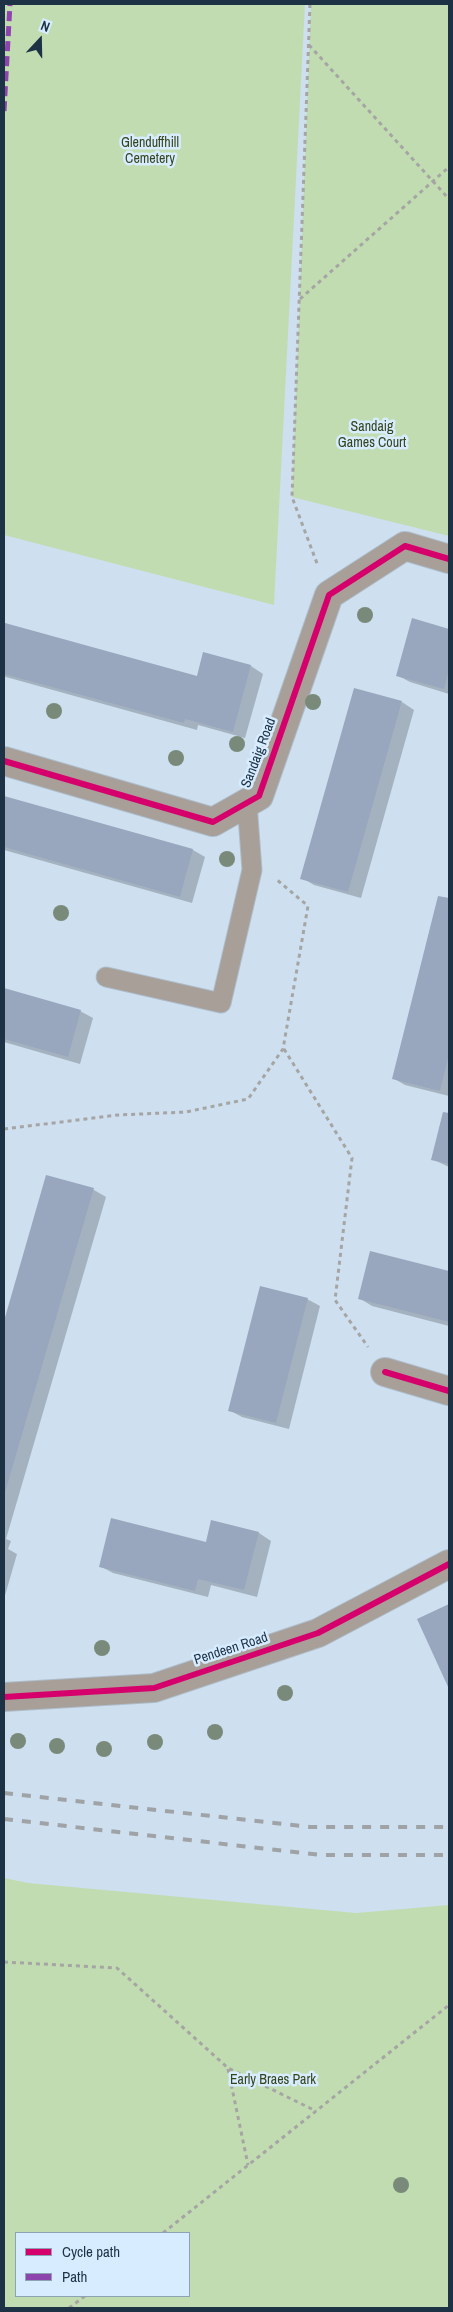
<!DOCTYPE html>
<style>
body{margin:0}
#map{position:relative;width:453px;height:2312px;overflow:hidden;background:#cedfef;font-family:"Archivo Narrow",sans-serif}
canvas{display:block}
.frame{position:absolute;inset:0;border:5px solid #1d3345;pointer-events:none}
.legend{position:absolute;left:15px;top:2232px;width:175px;height:65px;box-sizing:border-box;background:#d7ecff;border:1px solid #8da2b5;margin:0;padding:6px 9px;list-style:none;font-size:15px;color:#1d3345}
.legend li{display:flex;align-items:center;gap:10px;height:25px}
.legend b{width:25px;border:1px solid #8da2b5}
.north{position:absolute;left:15px;top:15px;width:50px;height:50px;-webkit-text-stroke:4px #d7ecff;paint-order:stroke;rotate:21deg;font-size:14px;font-weight:700;line-height:20px;text-align:center;color:#1d3345}
.north::after{content:'';display:block;margin:auto;width:18px;height:22px;background:#1d3345;clip-path:polygon(50% 0,100% 100%,50% 72%,0 100%)}
</style>
<div id="map">
<canvas width="453" height="2312"></canvas>
<div class="frame"></div>
<ul class="legend">
<li><b style="height:6px;background:#d6006c"></b>Cycle path</li>
<li><b style="height:6px;background:#8e44ad"></b>Path</li>
</ul>
<div class="north">N</div>
</div>
<script>
const context = document.querySelector('canvas').getContext('2d');
context.lineJoin = 'round';
function fill(path, color) {
  context.fillStyle = color;
  context.fill(path, 'evenodd');
}
function trace(path, color, width, dash) {
  context.strokeStyle = color;
  context.lineWidth = width;
  context.lineCap = dash ? 'butt' : 'round';
  context.setLineDash(dash || []);
  context.stroke(path);
}
function label(font, color, halo, rows, align = 'center') {
  context.font = font + ' "Archivo Narrow",sans-serif';
  context.lineWidth = 5;
  context.setLineDash([]);
  context.textBaseline = 'middle';
  context.strokeStyle = halo;
  context.fillStyle = color;
  for (const [text, x, y, turn = 0] of rows) {
    context.save();
    context.translate(x, y);
    context.rotate((+turn || 0) * Math.PI / 180);
    context.textAlign = isNaN(turn) ? turn : align;
    if (halo) context.strokeText(text, 0, 0);
    context.fillText(text, 0, 0);
    context.restore();
  }
}
fill(new Path2D(`
 M4 4H305L274 605 4 535Z
 M311 4H449V536L292 497Z
 M4 1878 28 1883 356 1913 449 1905V2308H4ZM189 2233V2296H16V2233Z`), '#c2dcb1');
fill(new Path2D(`
 M413 620 449 630V694L410 682 397 675Z
 M6 624 198 677 204 654 251 666 263 674 245 738 198 725 197 730 6 677 4 676V634Z
 M402 702 414 710 361 898 314 885 302 878Z
 M4 797 193 850 205 857 192 903 4 850Z
 M439 897 449 900V1096L405 1085 393 1078Z
 M4 989 80 1011 93 1018 80 1064 4 1042Z
 M444 1113 449 1114V1167L432 1159Z
 M47 1176 94 1190 106 1197 6 1539 11 1541 8 1549 17 1554 4 1599V1325Z
 M371 1252 449 1273V1326L372 1306 359 1298Z
 M307 1299 320 1306 289 1429 242 1417 229 1410Z
 M212 1522 259 1533 271 1541 257 1597 211 1585 208 1597 113 1573 100 1566 206 1544Z
 M449 1606V1686L419 1620Z`), '#0003');
fill(new Path2D(`
 M412 618 449 629V670L444 689 396 676Z
 M5 623 197 676 203 652 251 665 233 732 185 719 184 723 4 674Z
 M354 688 402 701 348 892 300 879Z
 M4 796 193 849 180 897 4 847Z
 M438 896 449 898V1054L440 1091 392 1079Z
 M4 988 81 1010 68 1057 4 1039Z
 M443 1112 449 1113V1164L431 1160Z
 M46 1175 94 1188 4 1496V1321Z
 M370 1251 449 1271V1322L358 1299Z
 M260 1286 308 1298 276 1423 228 1411Z
 M111 1518 206 1542 211 1520 259 1532 244 1590 198 1579 195 1591 99 1567Z
 M449 1604V1689L417 1619Z`), '#98a6be');
const service = new Path2D(`
 M106 977 221 1003 252 870 247 803`);
const minor = new Path2D(`
 M4 761 213 822 259 796 329 595 405 546 449 559
 M385 1372 449 1391
 M4 1697 154 1688 318 1633 449 1564`);
trace(service, '#adbdcb', 21);
trace(minor, '#adbdcb', 30);
trace(new Path2D(`
 M310 4 292 497 318 566
 M309 45 449 199
 M300 299 449 167
 M284 1049 352 1158 335 1300 368 1347
 M4 1129 118 1115 186 1112 248 1099 283 1049 308 906 276 879
 M4 1962 117 1968 228 2068 316 2111
 M228 2069 248 2165
 M163 2233 449 2005
 M69 2308 85 2296`), '#a5a5a4', 3, [4, 4]);
trace(service, '#a79f98', 19);
trace(minor, '#a79f98', 28);
trace(new Path2D(`
 M4 1793 310 1827H449
 M4 1819 321 1855H449`), '#9fa3a6', 4, [9, 9]);
trace(new Path2D(`
 M4 111 10 4`), '#8e44ad', 5, [10, 5]);
trace(new Path2D(`
 M4 761 213 822 259 796 329 595 405 546 449 559
 M385 1372 449 1391
 M4 1697 154 1688 318 1633 449 1564`), '#d6006c', 6);
context.fillStyle = '#7a8a7a';
for (const [x, y] of [
 [365,615],
 [313,702],
 [54,711],
 [237,744],
 [176,758],
 [227,859],
 [61,913],
 [102,1648],
 [285,1693],
 [215,1732],
 [18,1741],
 [155,1742],
 [57,1746],
 [104,1749],
 [401,2185]
]) {
  context.beginPath();
  context.arc(x, y, 8, 0, 2 * Math.PI);
  context.fill();
}
label('14px', '#35441a', '#d7ecff', [
 ["Glenduffhill",150,143],
 ["Cemetery",150,159],
 ["Sandaig",372,427],
 ["Games Court",372,443],
 ["Early Braes Park",273,2080]
]);
label('14px', '#1d3345', '#d7ecff', [
 ["Sandaig Road",259,753,-69],
 ["Pendeen Road",231,1649,-18]
]);
</script>
